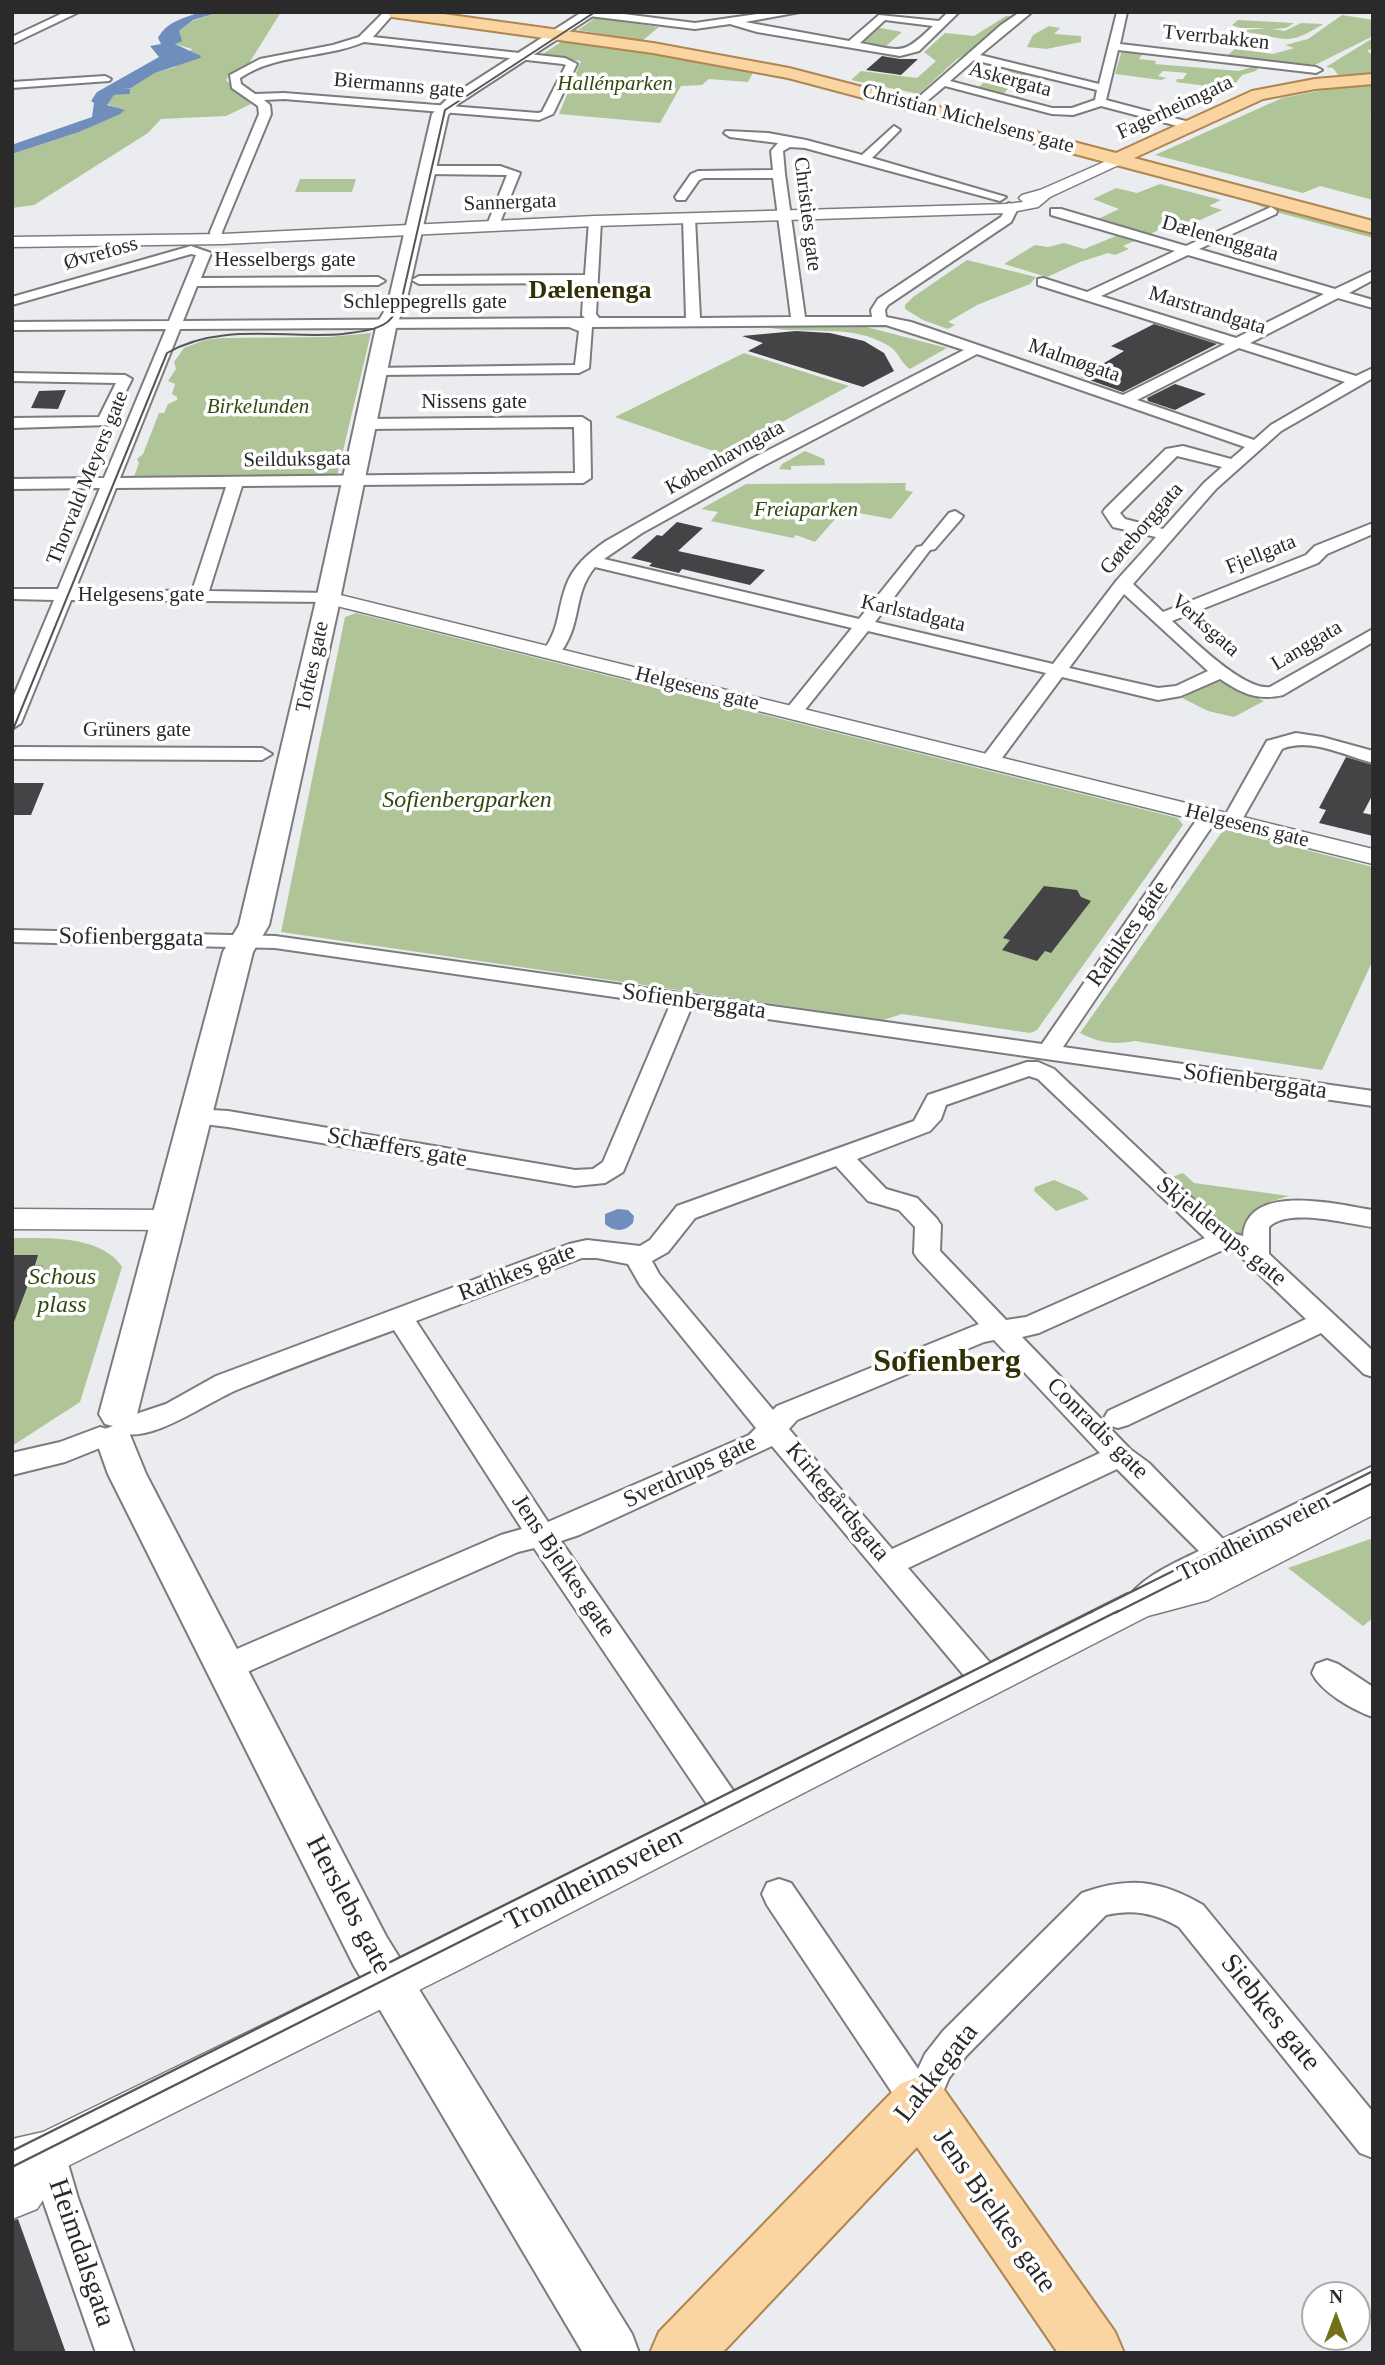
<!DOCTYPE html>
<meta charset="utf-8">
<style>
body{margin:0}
#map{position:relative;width:1385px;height:2365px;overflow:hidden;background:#ebecef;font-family:Georgia,serif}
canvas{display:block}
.frame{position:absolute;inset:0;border:14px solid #2a2a2b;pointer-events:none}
.north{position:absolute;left:1301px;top:2281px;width:70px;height:70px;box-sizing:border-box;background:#fff;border:2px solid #aaa;border-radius:50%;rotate:0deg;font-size:19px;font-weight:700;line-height:28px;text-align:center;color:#2a2a2b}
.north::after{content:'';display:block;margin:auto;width:24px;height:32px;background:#737115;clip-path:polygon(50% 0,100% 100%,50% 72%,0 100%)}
</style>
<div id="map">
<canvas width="1385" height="2365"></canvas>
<div class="frame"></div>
<div class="north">N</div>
</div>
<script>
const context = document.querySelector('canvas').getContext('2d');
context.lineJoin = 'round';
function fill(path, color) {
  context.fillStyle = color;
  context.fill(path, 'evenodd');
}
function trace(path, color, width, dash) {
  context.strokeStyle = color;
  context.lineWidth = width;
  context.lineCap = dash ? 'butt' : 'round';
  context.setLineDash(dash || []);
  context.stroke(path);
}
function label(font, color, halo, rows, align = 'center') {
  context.font = font + ' Georgia,serif';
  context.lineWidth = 7;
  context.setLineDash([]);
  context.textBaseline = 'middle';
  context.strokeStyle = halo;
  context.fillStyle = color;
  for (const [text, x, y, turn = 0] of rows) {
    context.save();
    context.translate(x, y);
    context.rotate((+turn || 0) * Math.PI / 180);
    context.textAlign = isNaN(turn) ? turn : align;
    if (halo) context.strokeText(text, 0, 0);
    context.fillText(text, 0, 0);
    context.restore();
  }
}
fill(new Path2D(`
 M220 12H281L248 65 230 74 226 80 251 104 226 116 161 119 148 133 34 205 12 208V154L79 132 124 111 107 104 114 95 129 94 124 88H131L155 73 175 67 192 49 175 44 179 39V31L192 21Z
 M1342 15 1373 20V36L1315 65 1227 56 1240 44 1249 45 1245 50 1273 54 1294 48 1285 45 1308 39Z
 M1006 16 1015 17 975 50 957 59 919 94 851 80 861 71 917 78 936 61 924 52 945 33 974 36Z
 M595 18 659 27 642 41 578 30Z
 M1238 20 1294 23 1286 28 1272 29 1285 31 1301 23 1323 24C1287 47 1285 38 1247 32L1246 30 1267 28H1240L1232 25Z
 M1049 26 1060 28 1054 34 1081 36V42L1046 49 1027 47 1033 35Z
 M875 27 902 32 885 47 903 50 856 43Z
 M1373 38V48L1367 51 1373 55V74L1338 75 1333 68 1326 67Z
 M564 40 754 71 748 82 709 79 702 85 681 86 660 123 559 114 581 61 540 56Z
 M1122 50 1144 52 1139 59 1156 61 1155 64 1239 71 1261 64 1256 71 1242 75 1231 89 1176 82 1177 79H1183L1187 73 1163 71 1158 76 1167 78 1161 80 1115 74Z
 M1011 68 1042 76 1022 75 1003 94 1021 97 1018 99 972 88 980 86 990 76 1001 75Z
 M1373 85V115L1370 119 1373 118V200L1320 186 1303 193 1155 155 1282 98 1323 90Z
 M300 179H356L352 192H295Z
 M1160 184 1221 200 1209 206 1222 210 1172 233 1160 229 1149 235 1098 219 1119 209 1093 199 1116 188 1137 193Z
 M1234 196 1373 232V238L1276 212Z
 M1116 236 1134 241 1123 246 1129 249 1115 255 1108 253 1080 262 1047 277 1004 264 1035 245 1048 247 1064 243 1084 249Z
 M967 260 1036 277 1030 284 977 305 948 322 955 325 948 329 923 320 905 309V305L913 297Z
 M863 326 947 348 910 369C900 363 900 353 889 346 850 322 807 336 766 327Z
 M371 333 337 476 134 477 139 463 137 459 143 454 159 413H164L168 404 177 400V397L172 394 175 384 168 381 176 369 174 362 184 348 205 340 221 338 329 337Z
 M744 353 849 386 722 454 615 417Z
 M805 451 824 459 825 465 791 466V470L779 469 782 464Z
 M906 483 905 490 913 492 891 519 843 510 815 542 796 535 793 538 711 521 718 512 701 509 746 484Z
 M356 613 1178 818 1183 825 1037 1030 1030 1033 902 1014 883 1020 281 932 345 617Z
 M1216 680 1264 701 1234 717 1208 711 1182 698Z
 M1224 829 1373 867V960L1322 1070 1135 1041C1113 1045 1100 1043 1080 1033Z
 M1183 1173 1194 1183 1289 1196C1253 1207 1248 1207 1244 1245L1158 1182Z
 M1054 1180 1080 1191 1089 1199 1056 1211 1034 1191 1035 1187Z
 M12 1238C47 1238 102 1235 122 1267L80 1402 12 1446Z
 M1373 1538V1618L1363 1626 1288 1568Z`), '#afc597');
fill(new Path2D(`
 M199 12H220L193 20 179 31 182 41 175 44 201 56 200 58 155 73 131 88 124 89H130V94L114 95 107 105 125 110 120 114 79 132 12 154V145L17 143 92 117 94 103 91 101 97 92 159 57 150 46 161 44 158 38C168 20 184 19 199 12Z
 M618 1209 628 1210 634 1216 633 1223C625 1232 614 1232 605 1224V1214Z`), '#708ebc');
fill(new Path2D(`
 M882 56 900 59H918L901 75 866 70Z
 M1154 324 1217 344 1123 392 1081 377 1124 351 1111 346Z
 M796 331 830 333 864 341 884 353 894 371 863 387 748 351 763 343 742 336Z
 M1175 384 1206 394 1175 410 1148 401 1147 398Z
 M66 390 58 409 31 408 39 391Z
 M677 522 703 528 678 551 765 570 750 585 682 569 679 573 649 566 652 563 631 558 657 535 662 536Z
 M1346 757 1373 765V794L1363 813 1373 815V836L1319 823 1326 810 1319 808Z
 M12 783H44L31 815H12Z
 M1044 886 1077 890 1081 897 1091 901 1051 953 1045 951 1037 961 1002 950 1010 940 1003 938Z
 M12 1255H38L35 1265 43 1266 37 1282H29L14 1322Z
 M18 2219 66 2353H12V2221Z`), '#444345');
const minor = new Path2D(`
 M65 12H79L12 44V37Z
 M384 12H395L373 37 565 58 577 64 553 114 539 120 284 99 264 100 270 105 271 114 222 232 221 242H211L210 232 259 114 258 106 232 88 230 75 260 59 333 45 359 37ZM364 42 563 64 566 65 542 112 538 113 284 93 255 94 241 84 240 78C277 53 323 59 364 42Z
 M576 12H608L695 23 771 12H800L745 22 849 41 879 15 939 21 948 12H959L919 51 900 56 757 32 730 24 695 29 581 15ZM885 20 933 26C901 57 902 50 860 43Z
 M1020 12H1032L980 55 1099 84 1117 12H1127L1120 44 1316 67 1322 70 1316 73 1118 50 1106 100 1193 123 1195 125 1189 129 1101 106 1073 115 1052 114 945 86 920 107H912V103L1001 25ZM974 60 1097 90 1095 100 1072 108H1052L950 81Z
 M105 76 111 79 109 81 12 88V82Z
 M894 126 900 130 872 158 1006 197 1000 201 805 148 790 147 783 151 785 174 805 317H872L871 310 878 299 1001 217 1005 210 1003 207 1009 203 1017 210 1011 222 888 305 885 310 886 317 911 322 1123 395 1225 344 1038 285V279L1043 278 1087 292 1175 251 1051 215V209H1061L1186 246 1271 207 1277 211 1276 214 1199 249 1335 289 1373 271V280L1349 293 1373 300V308L1338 298 1250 343 1356 376 1373 368V378L1281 431 1216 489 1133 584 1163 612 1306 555 1315 546 1373 523V534L1327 554 1318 563 1172 621C1192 639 1244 691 1270 687L1373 629V642L1283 695C1257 701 1241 693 1220 679L1181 696 1158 700 1062 677 996 766 989 768 979 762 1046 673 868 631 800 716 793 718 784 712 852 628 595 567C571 596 584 625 557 657H545L542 653C561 626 556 614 566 586 573 566 589 553 606 541L753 458 964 350 886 325 592 327 589 368 579 373 377 375 370 371 372 368 575 365 579 331 569 327 180 329 120 478 575 473 574 427 366 429 358 424 366 419 582 417 590 422 591 478 583 483 242 486 209 591 328 593 334 594 337 598 334 602 71 600 21 723 12 729V700L54 600 12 599V589H58L100 488 12 489V479L104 478 166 329 12 330V322L169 321 196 255 191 254 12 305V297L191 246 211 253 201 278 378 277 385 281 378 285 197 286 183 321 585 318 582 315 584 283 419 284 412 280 419 276 585 275 589 221 595 217 601 221 596 314 599 318H686L683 218 689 214 695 218 700 318 791 317 773 178H704L699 180 685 200H677L675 197 691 174 698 171 773 170 771 151 778 143 730 137 724 133 726 131 768 133 806 140 862 155ZM1188 255 1324 294 1236 338 1101 296ZM1239 348 1345 382 1271 425 1254 440 1137 400ZM977 354 1245 447 1231 459 1183 446 1166 449 1105 509 1103 512 1113 527 1156 537 1117 580 1053 664 875 622 930 550 935 549 961 519 963 516 955 511 949 513 922 546 917 547 859 619 604 559 642 533 765 465ZM1177 456 1222 467 1204 483 1163 529 1125 519 1120 513ZM226 487 192 591 75 590 116 488ZM1124 594 1208 671 1176 686 1158 688 1069 668Z
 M500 166 520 173 499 225 493 229 487 225 507 175 428 174 422 170 428 166Z
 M12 373 125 375 132 379 109 425 12 428V418L99 417 116 383 12 381Z
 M1296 733 1322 737 1373 751V763C1345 756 1310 737 1282 749L1239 825H1225L1222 821 1267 741Z
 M12 747 262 748 272 754 262 760 12 759Z
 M1209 810 1216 812 1219 816 1063 1047 1373 1091V1106L691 1008 623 1172 605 1183 575 1186 228 1127 187 1122 183 1117 187 1112 195 1109 228 1111 575 1170 593 1169 603 1162 670 1005 275 948 12 942V930L275 936 1042 1044 1202 812Z
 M1027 1062H1038L1054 1069 1167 1176 1231 1233 1243 1236C1247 1181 1338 1205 1373 1210V1227C1348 1224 1288 1207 1269 1227V1254L1373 1351V1377L1364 1374 1321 1333 1128 1425 1118 1428 1108 1425 1104 1418 1108 1411 1306 1319 1236 1252 1225 1249 1039 1333 1022 1337 1130 1449 1149 1463 1223 1539 1373 1466V1490L1186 1584 1150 1611 1140 1615 1130 1611 1125 1603C1138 1578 1175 1563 1199 1551L1117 1469 908 1568 998 1672 1002 1681 998 1690 987 1694 976 1690 772 1446 579 1535 561 1541 741 1802 746 1812 741 1822 730 1826 719 1822 534 1548 518 1552 238 1676 227 1680 216 1676 212 1667 216 1658 501 1535 522 1529 394 1330C342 1349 290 1368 239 1389 209 1401 153 1443 121 1433L117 1426 121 1419 166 1404 216 1376 569 1244 587 1240 640 1246 650 1240 677 1206 914 1121 928 1095ZM1029 1076 1038 1079 1205 1238 1026 1317 1006 1320 940 1251 941 1225 937 1219 917 1198 886 1189 857 1159 930 1131 941 1119 946 1105ZM836 1166 868 1201 899 1210 915 1227 914 1253 918 1259 979 1324 777 1406 773 1410 659 1274 652 1261 668 1252 695 1218ZM582 1258H597L628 1264 640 1285 756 1428 749 1435 548 1522 416 1321ZM994 1340 1100 1453 892 1549 789 1429 797 1420 984 1342Z
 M100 1427 110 1430 114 1437 110 1444 65 1462 12 1475V1453L60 1442Z
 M1327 1660 1338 1664 1373 1687V1717C1353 1710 1321 1692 1312 1673L1316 1664Z
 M779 1879 791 1883 918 2069 925 2054 943 2031 1082 1893C1129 1876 1160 1880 1203 1905L1373 2112V2158L1360 2153 1179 1927C1155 1913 1133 1909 1106 1915L967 2055 949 2078 933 2115 920 2120 907 2115 767 1905 762 1894 767 1883Z
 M48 2135 61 2140 78 2198 134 2353H96L42 2198 30 2153 35 2140Z`);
const tertiary = new Path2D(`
 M1120 155 1127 159 1125 162 1050 197 1038 207 1007 213 595 226 223 244 12 247V237L223 234 595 216 1007 204 1023 202 1019 198 1022 195 1040 190Z
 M328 592 1373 849V864L321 602 317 598 321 594Z
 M12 1209 169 1210 180 1213 184 1220 180 1227 169 1230 12 1229Z
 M1373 1486V1515L1208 1600 1148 1616 461 1969 64 2168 37 2209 12 2219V2139L43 2132 431 1943 1126 1594 1187 1578Z`);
const secondary = new Path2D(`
 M582 12H599L458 104 448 115 405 307 397 323 338 609 269 925 253 952 137 1414 131 1424 120 1427 128 1430 146 1474 386 1936 632 2334 639 2353H583L354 1966 108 1474 96 1440 102 1430 113 1426 105 1424 99 1414 223 952 239 925 314 609 377 323 387 307 432 114 448 98Z`);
const primary = new Path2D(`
 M384 12H429L653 43 789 68 1116 153 1252 91 1315 79 1373 74V84L1315 89 1263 99 1134 158 1373 221V233L788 78 653 53 392 17Z
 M920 2076 940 2084 1115 2332 1124 2353H1058L917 2147 722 2353H650L659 2332 900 2084Z`);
trace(minor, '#7c7c7f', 4);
trace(tertiary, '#7c7c7f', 3);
trace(secondary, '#7c7c7f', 4);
trace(primary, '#af864f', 4);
fill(minor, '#fff');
fill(tertiary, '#fff');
fill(secondary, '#fff');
fill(primary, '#fad4a1');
trace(new Path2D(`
 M12 732 167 353C221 322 284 339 343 334 356 332 374 331 386 323 391 320 396 312 400 307L445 110 595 12
 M1089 1613 1373 1471
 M1115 1613 1373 1483`), '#565657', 2);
trace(new Path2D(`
 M12 2151 1093 1611
 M12 2167 1118 1611`), '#565657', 2.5);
label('21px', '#2a2a2b', '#fff', [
 ["Tverrbakken",1216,38,6],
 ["Askergata",1010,80,15],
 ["Biermanns gate",399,86,5],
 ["Fagerheimgata",1175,108,-25],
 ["Christian Michelsens gate",968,119,15],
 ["Sannergata",510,203,-2],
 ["Christies gate",807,214,83],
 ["Dælenenggata",1220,239,16],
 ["Øvrefoss",101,254,-16],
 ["Hesselbergs gate",285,260],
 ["Schleppegrells gate",425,302],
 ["Marstrandgata",1207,311,17],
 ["Malmøgata",1074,361,19],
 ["Nissens gate",474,402],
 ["Københavngata",725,458,-29],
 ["Seilduksgata",297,460,-1],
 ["Thorvald Meyers gate",88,478,-68],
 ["Gøteborggata",1142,529,-49],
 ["Fjellgata",1261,555,-22],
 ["Helgesens gate",141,595],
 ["Karlstadgata",913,614,13],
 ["Verksgata",1205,626,41],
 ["Langgata",1307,646,-31],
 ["Toftes gate",313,667,-78],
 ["Helgesens gate",697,689,14],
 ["Grüners gate",137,730],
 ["Helgesens gate",1247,826,14]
]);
label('italic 21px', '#31480f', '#fff', [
 ["Hallénparken",615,84],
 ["Birkelunden",258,407],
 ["Freiaparken",806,510]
]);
label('italic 24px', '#31480f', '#fff', [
 ["Sofienbergparken",467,801],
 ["Schous",62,1278],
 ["plass",62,1306]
]);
label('24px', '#2a2a2b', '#fff', [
 ["Rathkes gate",1128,934,-55],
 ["Sofienberggata",131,938,1],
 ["Sofienberggata",694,1002,8],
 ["Sofienberggata",1255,1082,8],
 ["Schæffers gate",397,1148,10],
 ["Skjelderups gate",1221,1232,39],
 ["Rathkes gate",517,1273,-21],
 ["Conradis gate",1097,1429,45],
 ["Sverdrups gate",690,1472,-25],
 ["Kirkegårdsgata",837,1502,50],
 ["Trondheimsveien",1254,1538,-27],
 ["Jens Bjelkes gate",563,1566,56]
]);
label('bold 26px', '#313005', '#fff', [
 ["Dælenenga",590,291]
]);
label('28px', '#2a2a2b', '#fff', [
 ["Trondheimsveien",594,1880,-27],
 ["Herslebs gate",348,1905,62],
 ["Siebkes gate",1270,2013,51],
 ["Lakkegata",937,2073,-52],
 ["Jens Bjelkes gate",994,2211,55],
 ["Heimdalsgata",81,2253,71]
]);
label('bold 32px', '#313005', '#fff', [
 ["Sofienberg",947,1363]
]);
</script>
